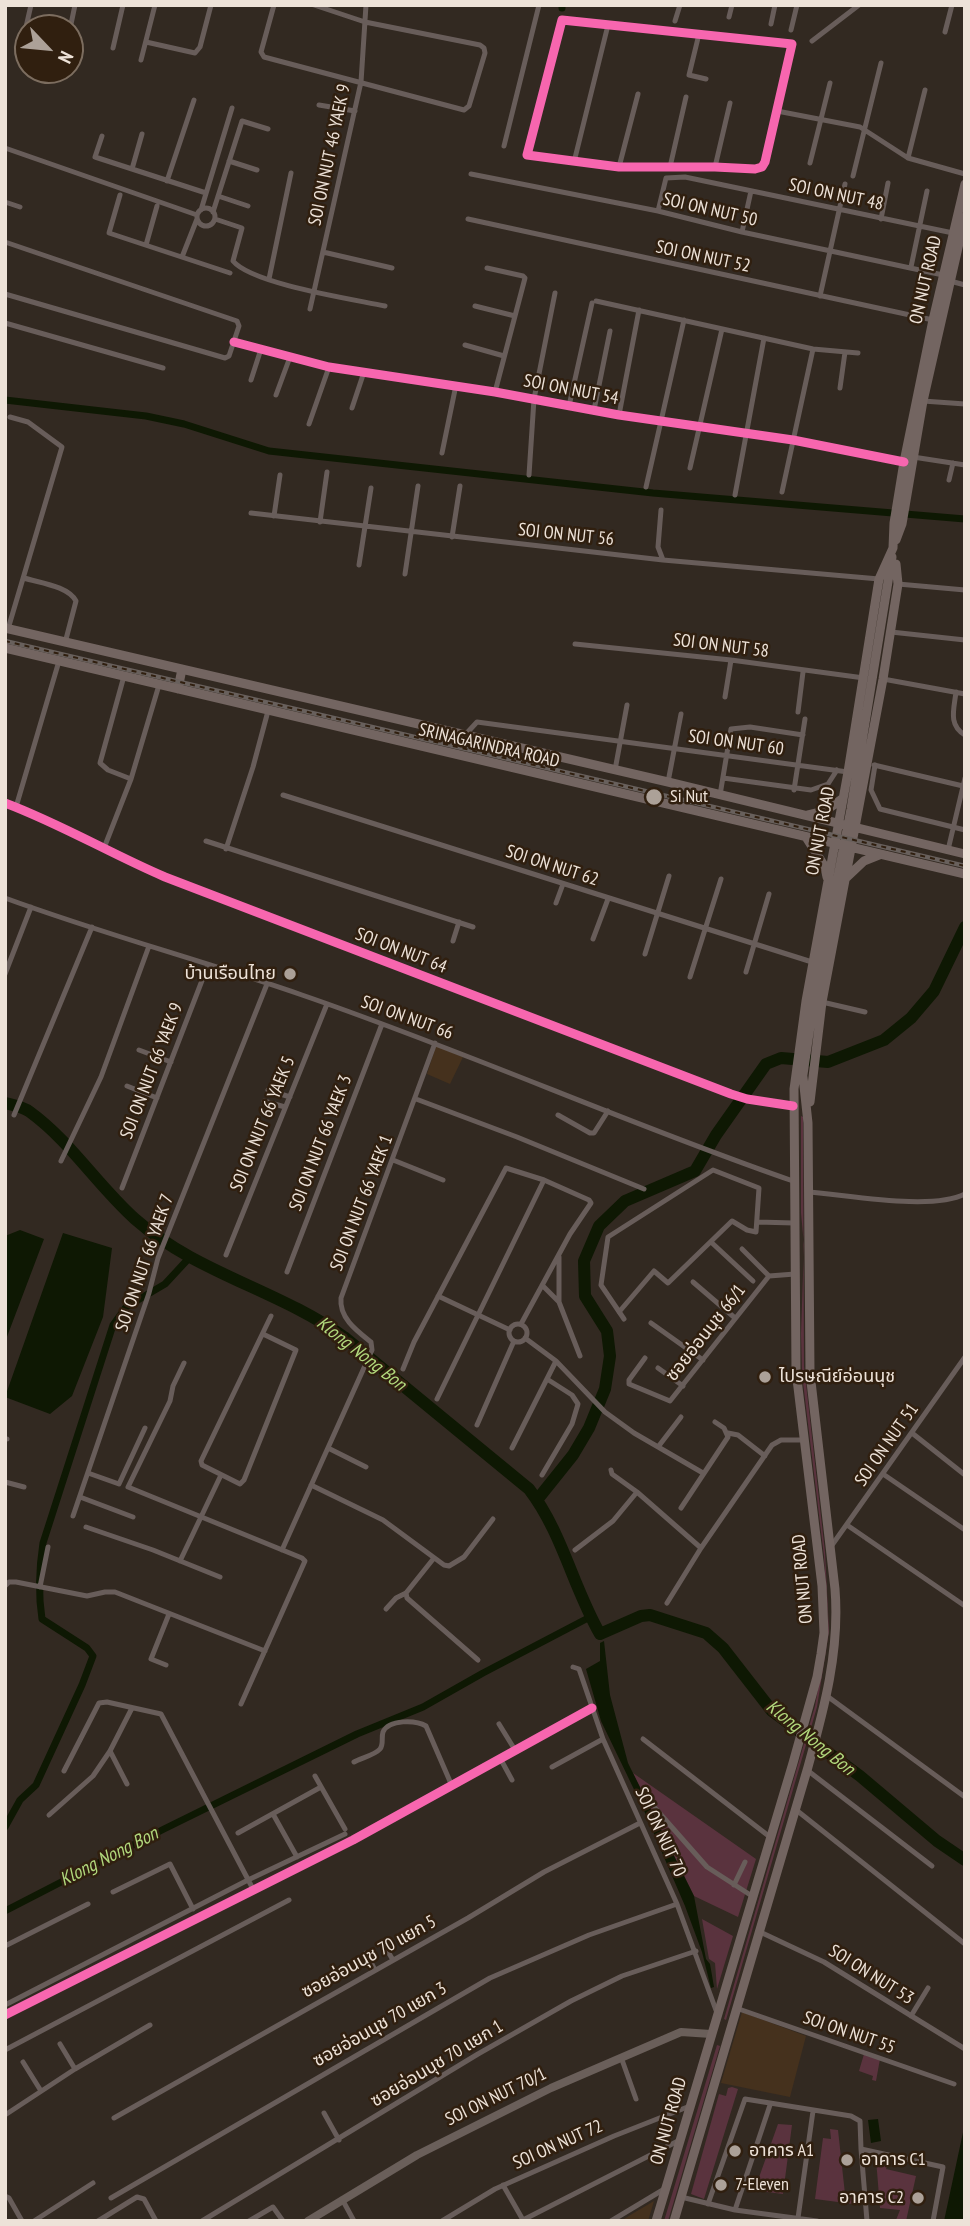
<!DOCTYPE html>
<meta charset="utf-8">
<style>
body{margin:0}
#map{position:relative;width:970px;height:2226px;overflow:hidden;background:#322921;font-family:"PT Sans Narrow",sans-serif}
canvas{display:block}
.frame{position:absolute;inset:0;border:7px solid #ede2d8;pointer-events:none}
.north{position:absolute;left:14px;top:14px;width:70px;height:70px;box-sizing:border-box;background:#301f0f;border:2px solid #7c6d5f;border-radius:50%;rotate:116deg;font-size:19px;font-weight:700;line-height:28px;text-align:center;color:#ede2d8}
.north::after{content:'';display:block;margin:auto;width:24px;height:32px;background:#aca198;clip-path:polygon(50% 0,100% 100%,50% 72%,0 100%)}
</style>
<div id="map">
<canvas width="970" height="2226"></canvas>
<div class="frame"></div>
<div class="north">N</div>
</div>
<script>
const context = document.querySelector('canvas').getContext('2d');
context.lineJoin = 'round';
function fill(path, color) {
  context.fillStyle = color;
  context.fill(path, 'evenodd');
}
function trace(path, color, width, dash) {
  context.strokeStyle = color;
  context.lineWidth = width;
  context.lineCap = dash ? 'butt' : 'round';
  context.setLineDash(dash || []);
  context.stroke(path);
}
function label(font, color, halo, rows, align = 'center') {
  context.font = font + ' "PT Sans Narrow","Noto Sans Thai",sans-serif';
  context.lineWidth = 5;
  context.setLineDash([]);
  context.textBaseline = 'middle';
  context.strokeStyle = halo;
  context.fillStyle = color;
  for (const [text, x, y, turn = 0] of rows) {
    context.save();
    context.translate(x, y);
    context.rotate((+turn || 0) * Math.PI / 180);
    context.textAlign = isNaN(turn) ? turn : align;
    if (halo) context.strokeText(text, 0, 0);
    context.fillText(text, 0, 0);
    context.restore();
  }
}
fill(new Path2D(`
 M436 1046 463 1057 450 1084 427 1074Z
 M742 2012 806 2036 790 2097 721 2083Z
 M654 2201 648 2221H621L632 2214Z`), '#45311d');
fill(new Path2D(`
 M801 1116 803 1117 804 1366 825 1552 829 1631 817 1707 726 2020 724 2019 815 1706 826 1644 828 1620 824 1556 802 1374 801 1334 804 1245 801 1213Z
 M633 1773 756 1859 738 1917 694 1896Z
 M702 1919 733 1936 717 1989 715 1963 709 1959Z
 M717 2045 720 2046 668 2221H664Z
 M864 2054 880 2059 876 2081 872 2080 873 2076 859 2071Z
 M732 2087 738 2089 704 2199 691 2194 719 2094 726 2096 728 2088Z
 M778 2124 792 2125 783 2194 751 2190 752 2182 757 2183Z
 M830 2129 838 2130 845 2194H850L854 2190 853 2204 815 2199 823 2138 831 2139Z
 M876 2159 889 2163 886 2169 916 2176 906 2221 896 2220 900 2210 880 2208Z`), '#5a333e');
fill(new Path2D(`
 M20 1230 44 1239 5 1342V1236Z
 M63 1233 112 1248 103 1317 72 1396 50 1414 5 1397Z
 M604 1641 610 1695 628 1763 694 1896 706 1959 710 1964 714 1987 711 1988 702 1952 685 1906 642 1806 601 1721 586 1669 600 1661V1643Z
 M878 2119 881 2141 871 2143 868 2120Z
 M965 2123V2221H944Z`), '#0e1803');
trace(new Path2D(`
 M562 8V5
 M5 400 146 416 184 424 269 451 653 493 965 519
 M5 1827 20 1800 36 1785 82 1685 93 1656 87 1648 42 1619C38 1593 39 1569 43 1543L113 1325 126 1307 165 1284 190 1257
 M5 1911 164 1829 357 1734 423 1707 483 1673 590 1617`), '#0e1803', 7);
trace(new Path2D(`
 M5 1103C13 1105 24 1107 30 1112 70 1141 98 1186 135 1219 196 1273 279 1290 344 1337L529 1489C562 1532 573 1587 600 1634L641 1616 650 1615 706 1633 723 1648 772 1711 860 1776 937 1841 965 1860
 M537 1500 573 1455 589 1428 605 1389 610 1356 607 1331 585 1296 584 1261 599 1226 625 1201 695 1171 716 1135 766 1064 781 1058 828 1062 884 1040 911 1018 934 991 965 927`), '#0e1803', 12);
trace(new Path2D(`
 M274 5 261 52 264 57 464 110 469 106 485 53 484 48 480 45 365 22 314 5
 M729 17 732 5
 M562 20 792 44 765 162 762 167 755 169 715 167H619L527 155Z
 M675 21 680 5
 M771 24 775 5
 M26 27 31 5
 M70 29 75 5
 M791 30 797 5
 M945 32 952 5
 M699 34 689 75 706 79
 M812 41 859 5
 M146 42 195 53 200 47 211 5
 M113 48 123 5
 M141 60 155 5
 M319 105 355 111
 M777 111 860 127 908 158 965 174
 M102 136 95 157 206 193
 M504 146 539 5
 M5 148 197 215
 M908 158 925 90
 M229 161 257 170
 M574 162 608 25
 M810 163 830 83
 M619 167 638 94
 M670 167 686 97
 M715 167 730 103
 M132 169 142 134
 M471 174 658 211 742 232 943 275
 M853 176 881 63
 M167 181 194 100
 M120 195 109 233 230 273
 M218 196 248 206
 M5 202 20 207
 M197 217a9 9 0 1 1 18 0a9 9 0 1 1-18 0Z
 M201 210 232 108
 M658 211 666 178 685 177 953 233
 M213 212 242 121 268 129
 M215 219 242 228 233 261C252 284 352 299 385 306
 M468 219 933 320
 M881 219 888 183
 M742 232 751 191
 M5 242 237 321 239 326 229 356 225 358 5 294
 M146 245 157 206
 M323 252 392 268
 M182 257 197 219
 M911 267 927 191
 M487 268 523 276 525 278 495 392
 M269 279 291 173
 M950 281 965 285
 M820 296 845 184
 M596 301 813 349 858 353
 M475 306 515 316
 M310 309 361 82 366 5
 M5 323 163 368
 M234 342 329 367 495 392 619 415 793 440 904 462
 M465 345 504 356
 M251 380 261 349
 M840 388 845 352
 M276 395 290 357
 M923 401 965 404
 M569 406 592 303
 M352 408 364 372
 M594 410 610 331
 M619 415 639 310
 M309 424 329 367
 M442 453 456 385
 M913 457 965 465
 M690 468 722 329
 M529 475 534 399 555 293
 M949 480 953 463
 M646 487 684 320
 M782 492 813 349
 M735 495 764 338
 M661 510 658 547 663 560
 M251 513 663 560 879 579
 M274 516 280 475
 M320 522 327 472
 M452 537 460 486
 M359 565 371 488
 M405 574 418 486
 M24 578C40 583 68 586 76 601L65 643
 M898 584 965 590
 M8 629 62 447 28 422 10 417
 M891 632 965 640
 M575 644 731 660 864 678
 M124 676 100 763 108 770 131 779
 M883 679 965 694
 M956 692C954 709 948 725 965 735
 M725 697 731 660
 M798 712 803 672
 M465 735 477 722 848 772
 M874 765 963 786
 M875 765 871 790 880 809 965 830
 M615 770 627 705
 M723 778 811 790 828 784 837 770
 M668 782 681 714
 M794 790 805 719
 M283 795 812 962
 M720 795 731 729 750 727 803 735
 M5 803C61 824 111 854 165 877L731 1094 747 1099 793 1106
 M16 807 59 661
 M206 841 473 927
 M104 848 131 779 159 685
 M226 849 253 767 268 711
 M948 850 965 778
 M5 898C103 934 204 961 302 995 468 1052 628 1124 793 1181
 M556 903 563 884
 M593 939 608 899
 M453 941 459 922
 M645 954 669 876
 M746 972 769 894
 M5 974 31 907
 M690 977 721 879
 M822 1002 865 1012
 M139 1050 171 1062
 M127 1086 157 1098
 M268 1090 290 1097
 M416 1099 517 1137 644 1189
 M264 1101 285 1107
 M14 1115 92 927
 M558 1115 590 1133H594L608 1111
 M393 1160 443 1180
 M61 1161 101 1077 149 946
 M122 1188 208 965
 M809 1192C849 1195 931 1211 965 1194
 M757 1222 794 1223
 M711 1242 753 1281
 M742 1249 769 1276
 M226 1255 327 1004
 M287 1272 382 1024
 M693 1282 735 1318
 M542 1285 559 1302 580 1356
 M438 1296 510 1330
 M559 1302V1257
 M619 1312 654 1271 668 1283 732 1221 747 1230 756 1232 759 1188 713 1170 608 1237 601 1285 624 1319
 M651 1323 703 1360
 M509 1333a9 9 0 1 1 18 0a9 9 0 1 1-18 0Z
 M263 1334 296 1350 244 1480 240 1484 202 1465 201 1461 271 1316
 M525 1338 556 1361 605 1412 634 1433 703 1473
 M645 1358 629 1380V1384L670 1401 769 1276 795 1274
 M184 1363 173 1386 170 1401 128 1487 302 1558 305 1561 241 1704
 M658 1368 683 1386
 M403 1369 414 1342 506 1168 544 1180 589 1200 591 1203 570 1234 521 1324
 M437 1399 544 1180
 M477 1425 514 1341
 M728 1433 738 1435 765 1456
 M912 1433 965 1475
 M5 1439H7
 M658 1447 681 1417
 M328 1448 366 1467
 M512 1448 556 1361
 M611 1470 612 1474 637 1492 701 1548
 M88 1473 119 1484 145 1428
 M883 1474 965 1530
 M542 1475 572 1424 578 1404 572 1395 547 1379
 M5 1482 24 1487
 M311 1485 383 1520 444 1565 449 1566 464 1557 493 1519
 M80 1497 133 1517
 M681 1508 728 1437 724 1428 715 1422
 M73 1516 149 1293 158 1258 267 984
 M847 1525 965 1606
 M86 1527 153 1550 220 1577
 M830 1548 965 1357
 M282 1550 372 1350 371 1342C357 1331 339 1318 341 1298L435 1043
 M575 1550 613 1521 637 1492
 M434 1558 406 1593 407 1598 478 1660
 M180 1561 221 1475
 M5 1586 9 1582H16L87 1596 105 1592H115L265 1651
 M40 1587 48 1547
 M667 1603 701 1548 772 1445 781 1440H803
 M386 1609 396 1598 406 1593
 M166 1665 151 1659 169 1614
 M573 1667 579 1669 603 1739 677 1904 717 2013
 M827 1696 965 1797
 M499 1724 515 1750
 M643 1739 770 1837
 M500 1758 512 1780
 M354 1762C361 1758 375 1755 380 1749 384 1744 381 1738 383 1732 389 1719 416 1720 426 1726L452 1786
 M552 1767 603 1739
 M807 1770 932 1866
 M64 1771 99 1703 107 1702 161 1714 253 1889
 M315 1776 345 1829
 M127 1784 110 1751 132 1708
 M655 1808 707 1867 752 1896
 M795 1809 965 1944
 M273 1814 297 1857
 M49 1815 93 1776 110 1751
 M238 1833 321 1787
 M734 1885 745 1862
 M113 1892 170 1864 193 1909
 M758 1931 824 1962 965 2049
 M384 1945 393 1960
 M5 1946 88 1904
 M366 1953 375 1970
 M5 2005 248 1880 345 1834
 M736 2008 954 2084
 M5 2015 353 1840 592 1708
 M911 2016 928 1988
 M60 2044 75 2069
 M5 2050 289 1900
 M621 2057 636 2099
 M23 2062 41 2091
 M324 2113 339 2140
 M5 2115 75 2069 150 2025
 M114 2118 468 1918 544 1872 640 1823
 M861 2149 867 2221
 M503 2185 523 2220
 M5 2196 9 2198 22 2221
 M681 2197 735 2210 817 2221
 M111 2198 490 1978 589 1935 677 1904
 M342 2199 354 2221
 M708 2204 745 2099 851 2116 860 2121 861 2149 943 2167 933 2221
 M735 2210 770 2105
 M798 2218 813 2111
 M34 2221 93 2183
 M98 2221 137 2197 144 2199 156 2221
 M202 2221 478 2054 571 2001 622 1976 696 1951
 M249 2221 273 2207 283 2221
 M442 2221 495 2189 614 2136 690 2106
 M521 2221 680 2140
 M611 2221 666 2188`), '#685d5a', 5);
trace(new Path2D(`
 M308 2221 417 2155 551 2088 681 2032 711 2034`), '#6a5f5a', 8);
trace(new Path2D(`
 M896 540 902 524 923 401 965 217
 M5 628 668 782 965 854
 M5 648 965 874
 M178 689 182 669
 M808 815 825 811 842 799
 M806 837 825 867 827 877
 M846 878 864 861 879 855
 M802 1081 813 1006 851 809 892 557
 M810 1102 822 1002 883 679 898 584 896 564
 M656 2221 793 1763 817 1677 821 1654 824 1633 822 1586 796 1371 794 1089 806 1001 848 772 879 579 893 548 894 523 904 462 933 320 965 184
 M674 2221 808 1767C824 1709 840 1651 835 1589L810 1373 808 1123 803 1077`), '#736561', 9);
const rail = new Path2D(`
 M5 641 965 866`);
trace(rail, '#68605c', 4.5);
trace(rail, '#301f0f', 2, [5]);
trace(new Path2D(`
 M562 20 792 44 765 162 762 167 755 169 715 167H619L527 155Z
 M234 342 329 367 495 392 619 415 793 440 904 462
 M5 803C61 824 111 854 165 877L731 1094 747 1099 793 1106
 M5 2015 353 1840 592 1708`), '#f766af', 9);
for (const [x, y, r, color] of [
 [654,797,9,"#aca198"],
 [290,974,7,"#aca198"],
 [765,1377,7,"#aca198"],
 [735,2151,7,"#aca198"],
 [847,2160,7,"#aca198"],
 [721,2185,7,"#aca198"],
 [918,2198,7,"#aca198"]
]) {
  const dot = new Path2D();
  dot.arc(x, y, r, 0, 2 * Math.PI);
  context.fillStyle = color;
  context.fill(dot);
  trace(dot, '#301f0f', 2.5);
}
label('18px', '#ede2d8', '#301f0f', [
 ["SOI ON NUT 46 YAEK 9",330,155,-78],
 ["SOI ON NUT 48",836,195,12],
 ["SOI ON NUT 50",710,210,13],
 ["SOI ON NUT 52",703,257,12],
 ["ON NUT ROAD",926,280,-77],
 ["SOI ON NUT 54",571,390,11],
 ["SOI ON NUT 56",566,535,6],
 ["SOI ON NUT 58",721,646,7],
 ["SOI ON NUT 60",736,743,8],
 ["SRINAGARINDRA ROAD",489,746,13],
 ["ON NUT ROAD",821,831,-79],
 ["SOI ON NUT 62",552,866,18],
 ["SOI ON NUT 64",401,951,21],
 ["SOI ON NUT 66",407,1018,20],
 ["SOI ON NUT 66 YAEK 9",152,1071,-69],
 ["SOI ON NUT 66 YAEK 5",263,1124,-68],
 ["SOI ON NUT 66 YAEK 3",321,1143,-69],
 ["SOI ON NUT 66 YAEK 1",362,1203,-69],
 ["SOI ON NUT 66 YAEK 7",145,1263,-71],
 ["ซอยอ่อนนุช 66/1",706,1333,-52],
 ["SOI ON NUT 51",887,1445,-55],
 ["ON NUT ROAD",803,1579,-95],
 ["SOI ON NUT 70",660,1832,65],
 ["ซอยอ่อนนุช 70 แยก 5",369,1957,-29],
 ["SOI ON NUT 53",871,1975,32],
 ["ซอยอ่อนนุช 70 แยก 3",380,2025,-30],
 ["SOI ON NUT 55",849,2033,19],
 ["ซอยอ่อนนุช 70 แยก 1",437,2064,-31],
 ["SOI ON NUT 70/1",496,2097,-26],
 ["ON NUT ROAD",669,2121,-74],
 ["SOI ON NUT 72",558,2145,-24]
]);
label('18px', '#ede2d8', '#301f0f', [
 ["Si Nut",670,797],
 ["บ้านเรือนไทย",276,974,"right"],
 ["ไปรษณีย์อ่อนนุช",779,1377],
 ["อาคาร A1",749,2151],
 ["อาคาร C1",861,2160],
 ["7-Eleven",735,2185],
 ["อาคาร C2",904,2198,"right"]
], 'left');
label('italic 19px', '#b1d87c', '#301f0f', [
 ["Klong Nong Bon",361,1354,38],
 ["Klong Nong Bon",810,1738,39],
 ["Klong Nong Bon",109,1857,-27]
]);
</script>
